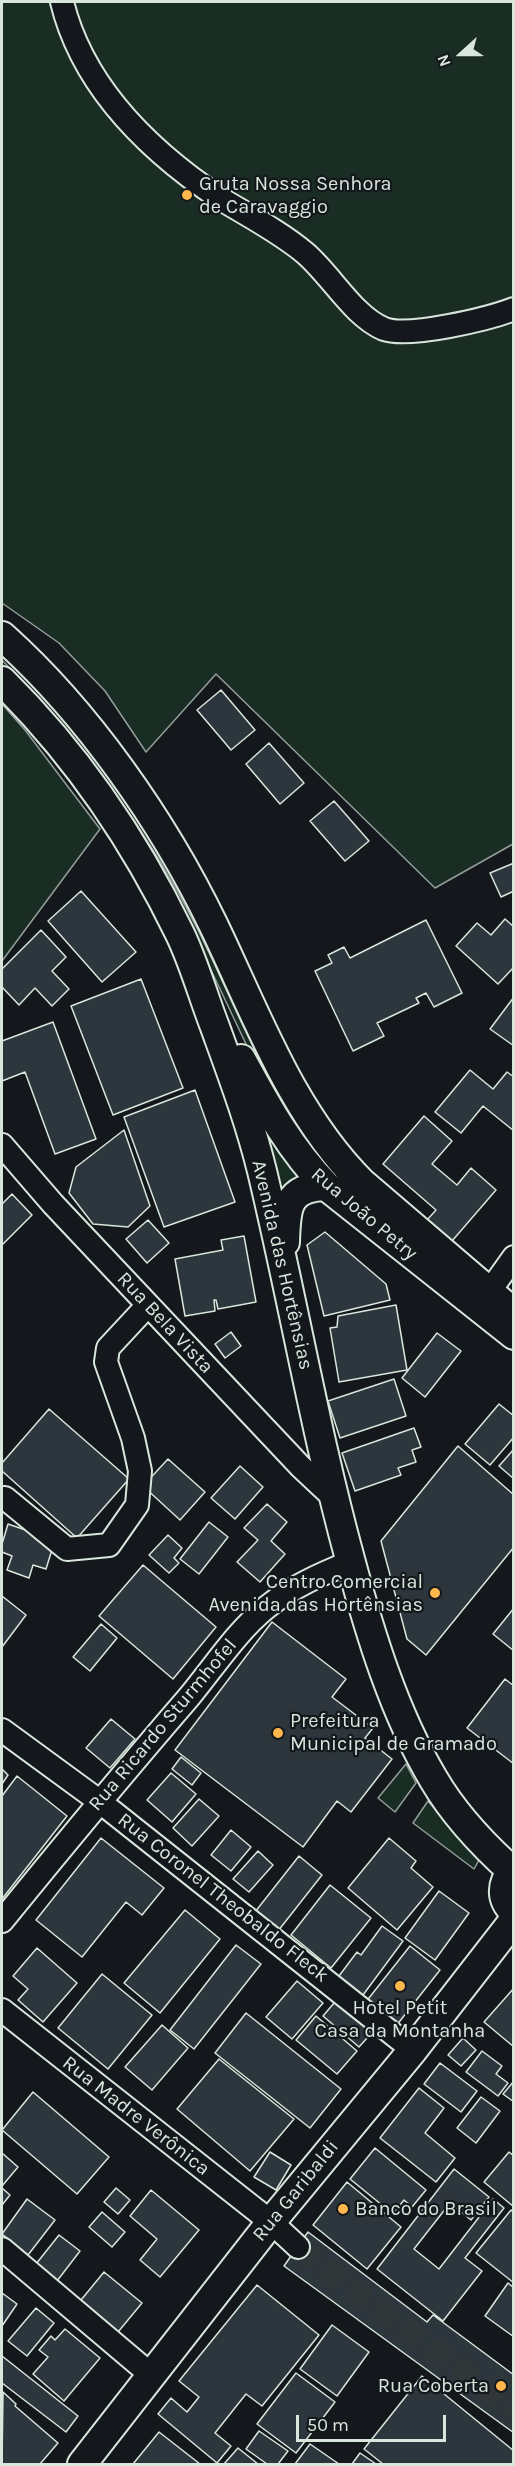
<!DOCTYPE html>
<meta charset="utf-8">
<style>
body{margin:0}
#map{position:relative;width:515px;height:2466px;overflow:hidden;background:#14181c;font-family:Karla,sans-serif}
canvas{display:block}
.frame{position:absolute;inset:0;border:3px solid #d8e6dc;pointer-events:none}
.north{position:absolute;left:431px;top:24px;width:60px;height:60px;-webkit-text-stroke:4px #14181c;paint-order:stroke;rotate:249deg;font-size:16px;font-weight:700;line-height:24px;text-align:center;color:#d8e6dc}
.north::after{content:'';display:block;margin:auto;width:21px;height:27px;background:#d8e6dc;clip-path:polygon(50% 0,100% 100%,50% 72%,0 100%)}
.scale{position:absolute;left:296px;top:2415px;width:150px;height:27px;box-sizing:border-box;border:3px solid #d8e6dc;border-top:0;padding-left:8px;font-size:18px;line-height:21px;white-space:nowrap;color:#d8e6dc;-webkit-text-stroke:4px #14181c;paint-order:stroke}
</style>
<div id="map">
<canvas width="515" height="2466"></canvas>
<div class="frame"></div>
<div class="north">N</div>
<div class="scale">50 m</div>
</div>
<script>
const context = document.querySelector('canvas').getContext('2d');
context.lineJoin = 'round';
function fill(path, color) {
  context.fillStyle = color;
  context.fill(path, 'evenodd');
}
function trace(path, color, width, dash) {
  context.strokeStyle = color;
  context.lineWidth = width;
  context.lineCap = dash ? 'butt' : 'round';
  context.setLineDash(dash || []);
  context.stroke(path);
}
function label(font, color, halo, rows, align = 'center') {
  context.font = font + ' Karla,sans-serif';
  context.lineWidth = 4.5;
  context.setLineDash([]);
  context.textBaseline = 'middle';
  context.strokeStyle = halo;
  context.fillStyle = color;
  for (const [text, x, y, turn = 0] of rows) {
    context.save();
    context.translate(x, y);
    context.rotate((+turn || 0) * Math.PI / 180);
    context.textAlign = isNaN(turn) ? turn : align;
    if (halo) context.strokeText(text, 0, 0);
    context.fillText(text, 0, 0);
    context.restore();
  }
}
const green = new Path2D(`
 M2 2H513V844L435 888 216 674 146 752 105 691 59 643 2 603Z
 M2 660C80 739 148 830 198 930 238 1010 268 1096 327 1164L324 1168 263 1080 193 932 2 667Z
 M2 704 25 730 100 829 2 961Z
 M251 1104 301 1181 280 1201Z
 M406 1764 416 1783 395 1812 378 1798Z
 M428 1801 479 1860 474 1869 413 1823Z`);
fill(green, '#1a2d24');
trace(green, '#939e99', 1.5);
const building = new Path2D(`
 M221 690 255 730 231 750 197 710Z
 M269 743 304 783 280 804 246 764Z
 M334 801 369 841 345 861 310 821Z
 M514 863V891L501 897 490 873Z
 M81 891 136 952 102 982 48 921Z
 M505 919 514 927V967L498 984 456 946 477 923 491 935Z
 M426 920 462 993 434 1007 426 993 416 998 419 1003 377 1023 384 1036 353 1051 315 971 332 963 328 955 344 947 350 958Z
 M41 930 66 957 52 971 69 989 52 1006 35 988 19 1005 2 987V969Z
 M141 979 183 1088 113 1115 71 1006Z
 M514 997V1046L490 1029Z
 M53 1022 96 1139 55 1154 25 1072 2 1081V1041Z
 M470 1070 493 1089 507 1072 514 1077V1131L483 1106 461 1133 435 1112Z
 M195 1090 235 1202 164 1227 124 1117Z
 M424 1116 452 1141 432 1164 457 1185 471 1168 496 1190 452 1241 427 1220 436 1210 383 1164Z
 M124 1130 150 1206 128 1227 93 1224 69 1193 76 1167Z
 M12 1194 32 1215 2 1245V1204Z
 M148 1220 169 1243 147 1263 126 1239Z
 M325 1232 386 1284 390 1300 324 1316 307 1245Z
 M244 1236 256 1302 218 1309 216 1300H214L215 1311 185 1316 175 1259 223 1250 221 1240Z
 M396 1305 407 1370 339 1382 330 1328 337 1327 338 1316Z
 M231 1332 241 1346 225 1358 215 1344Z
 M437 1333 461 1351 425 1397 402 1378Z
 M394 1379 406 1416 340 1438 328 1401Z
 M499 1404 514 1416V1437L490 1465 465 1444Z
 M49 1409 129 1479 77 1538 2 1471V1463Z
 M414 1428 421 1447 412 1450 416 1462 398 1468 401 1475 355 1491 342 1453Z
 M458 1446 514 1495V1547L426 1655 407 1639 381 1541Z
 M514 1449V1479L499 1466Z
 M168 1459 205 1492 180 1520 143 1486Z
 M240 1466 263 1487 235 1519 211 1498Z
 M267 1504 287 1522 271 1541 285 1554 260 1582 237 1562 258 1540 244 1528Z
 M209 1522 228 1537 199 1574 180 1559Z
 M8 1524 55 1540 46 1569 33 1565 29 1578 7 1570 12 1556 2 1552V1544Z
 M168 1535 182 1548 174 1558 179 1563 169 1573 149 1555Z
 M143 1565 216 1627 173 1679 99 1616Z
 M2 1596 26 1615 2 1647Z
 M514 1608V1651L493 1634Z
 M272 1622 346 1679 332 1697 373 1728 365 1738 392 1759 351 1812 337 1801 303 1847 175 1750Z
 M101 1624 117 1638 90 1671 73 1657Z
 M505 1679 514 1686V1764L467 1728Z
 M111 1719 135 1739 110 1768 86 1748Z
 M181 1757 201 1773 192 1785 172 1769Z
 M2 1769 8 1775 2 1784Z
 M171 1773 196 1794 172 1822 147 1800Z
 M17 1776 67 1816 2 1899V1796Z
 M199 1799 219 1816 192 1846 173 1828Z
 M231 1830 251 1847 231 1871 211 1855Z
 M101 1838 164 1888 142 1915 126 1902 82 1957 36 1920Z
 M389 1838 416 1861 411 1868 433 1887 397 1930 348 1888Z
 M258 1851 273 1865 249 1892 233 1879Z
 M299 1856 322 1875 278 1931 255 1912Z
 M330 1885 371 1918 331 1968 291 1935Z
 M439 1891 469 1913 435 1960 405 1938Z
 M185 1910 220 1939 160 2013 124 1983Z
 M382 1926 403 1941 363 1995 339 1976 357 1952 361 1955Z
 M236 1945 261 1964 194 2049 170 2030Z
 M410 1946 440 1970 396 2026 365 2003Z
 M37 1948 77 1983 43 2022 18 2000 28 1989 13 1976Z
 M102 1974 152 2015 108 2069 58 2028Z
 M297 1981 323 2003 292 2039 266 2017Z
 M514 1988V2047L484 2022Z
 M340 1996 376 2028 359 2047 323 2016Z
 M246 2013 341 2089 310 2128 215 2053Z
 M316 2016 357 2051 337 2074 296 2040Z
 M162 2025 188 2048 152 2090 125 2067Z
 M463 2038 476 2050 461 2066 448 2055Z
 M482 2051 502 2066 496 2074 508 2083 498 2096 466 2072Z
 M219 2059 294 2119 250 2171 177 2109Z
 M440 2063 477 2091 461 2112 424 2084Z
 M514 2081V2102L503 2094Z
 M419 2088 444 2108 425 2133 455 2158 436 2182 380 2138Z
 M33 2092 109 2157 77 2194 2 2130Z
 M481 2097 500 2111 476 2143 457 2128Z
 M375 2148 426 2190 412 2207 404 2200 393 2214 350 2179Z
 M270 2152 291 2165 276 2190 254 2177Z
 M509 2152 514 2156V2207L484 2182Z
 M2 2153 18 2167 2 2186Z
 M454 2169 489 2197 471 2220 450 2203 414 2249 439 2269 493 2199 504 2208 465 2258 482 2271 443 2321 377 2269Z
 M347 2182 401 2227 367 2269 313 2225Z
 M2 2188 10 2195 2 2205Z
 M116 2188 130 2200 118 2214 104 2202Z
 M151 2190 199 2230 160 2277 140 2260 157 2239 130 2216Z
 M27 2199 55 2220 28 2255 2 2234Z
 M511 2210 514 2213V2283L476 2253Z
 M102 2212 125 2232 112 2247 89 2227Z
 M308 2232 427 2322 433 2315 514 2375V2433L284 2266Z
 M59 2235 80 2251 57 2281 36 2264Z
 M104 2272 142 2303 118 2332 81 2300Z
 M508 2283 514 2288V2337L485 2316Z
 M257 2285 319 2335 262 2406 246 2394 215 2433 231 2446 217 2463 158 2414 171 2398 187 2412 199 2397 179 2381Z
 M2 2293 17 2304 2 2326Z
 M36 2308 54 2323 27 2356 8 2341Z
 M332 2325 369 2352 337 2396 300 2369Z
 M65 2329 100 2358 64 2401 33 2374 48 2357 39 2350 51 2336 55 2340Z
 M2 2356 78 2416 66 2432 2 2383Z
 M296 2373 335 2402 296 2453 257 2424Z
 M422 2376 514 2451V2464H383L364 2449Z
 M3 2392 16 2404 15 2406 58 2443 40 2464H2Z
 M259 2431 288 2451 278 2464H267L246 2449Z
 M159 2432 200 2464H133Z
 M310 2444 339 2464H295Z
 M238 2448 258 2464H224Z
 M360 2453 376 2464H352Z`);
fill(building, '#2c363c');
trace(building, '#d8e6dc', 1.5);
trace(new Path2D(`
 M298 2247 514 2410`), '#313739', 22, [22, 11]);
const minor = new Path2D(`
 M62 2C83 88 149 151 221 199 249 216 280 232 305 253 331 275 353 316 384 329 409 338 488 319 514 309
 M2 1145 53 1204 301 1467 333 1497
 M489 1292 514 1257
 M2 1498H5L67 1549 109 1545 137 1505 140 1471 133 1438 106 1362 108 1348 148 1305
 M2 1730 99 1801 413 2050
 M2 1921C63 1846 125 1771 189 1697 214 1667 236 1632 267 1607 292 1587 321 1574 351 1562
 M2 2010 271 2222 298 2247
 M2 2249 150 2374`);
const major = new Path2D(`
 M2 636C87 712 163 821 213 924 256 1013 291 1112 362 1183L514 1313
 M2 681C75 753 135 841 180 934 194 963 203 996 215 1027 232 1074 250 1122 262 1171 293 1300 315 1431 350 1559 370 1634 394 1713 434 1780 454 1814 483 1845 512 1871
 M241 1059C266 1105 289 1148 326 1186L514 1335
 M285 1242C286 1209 286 1187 326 1186
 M514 1869C501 1883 500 1899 514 1912
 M82 2464 271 2222 413 2050 514 1920`);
trace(minor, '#d8e6dc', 26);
trace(major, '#d8e6dc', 32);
trace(minor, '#14181c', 22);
trace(major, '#14181c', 28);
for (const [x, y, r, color] of [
 [187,195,6,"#ffb74d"],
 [435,1593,6,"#ffb74d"],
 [278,1733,6,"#ffb74d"],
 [400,1986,6,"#ffb74d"],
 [343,2209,6,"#ffb74d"],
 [501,2386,6,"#ffb74d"]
]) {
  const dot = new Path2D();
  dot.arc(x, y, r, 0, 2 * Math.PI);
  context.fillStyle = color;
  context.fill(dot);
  trace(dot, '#14181c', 2);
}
label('20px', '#d8e6dc', '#14181c', [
 ["Gruta Nossa Senhora",199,184],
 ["de Caravaggio",199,207],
 ["Centro Comercial",423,1582,"right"],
 ["Avenida das Hortênsias",423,1605,"right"],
 ["Prefeitura",290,1721],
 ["Municipal de Gramado",290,1744],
 ["Hotel Petit",400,2008,"center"],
 ["Casa da Montanha",400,2031,"center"],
 ["Banco do Brasil",355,2209],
 ["Rua Coberta",489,2386,"right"]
], 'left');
label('20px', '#d8e6dc', '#14181c', [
 ["Rua João Petry",364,1214,40],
 ["Avenida das Hortênsias",282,1265,77],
 ["Rua Bela Vista",165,1323,47],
 ["Rua Ricardo Sturmhofel",163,1725,-50],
 ["Rua Coronel Theobaldo Fleck",223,1898,38],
 ["Rua Madre Verônica",136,2116,38],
 ["Rua Garibaldi",296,2191,-51]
]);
</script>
